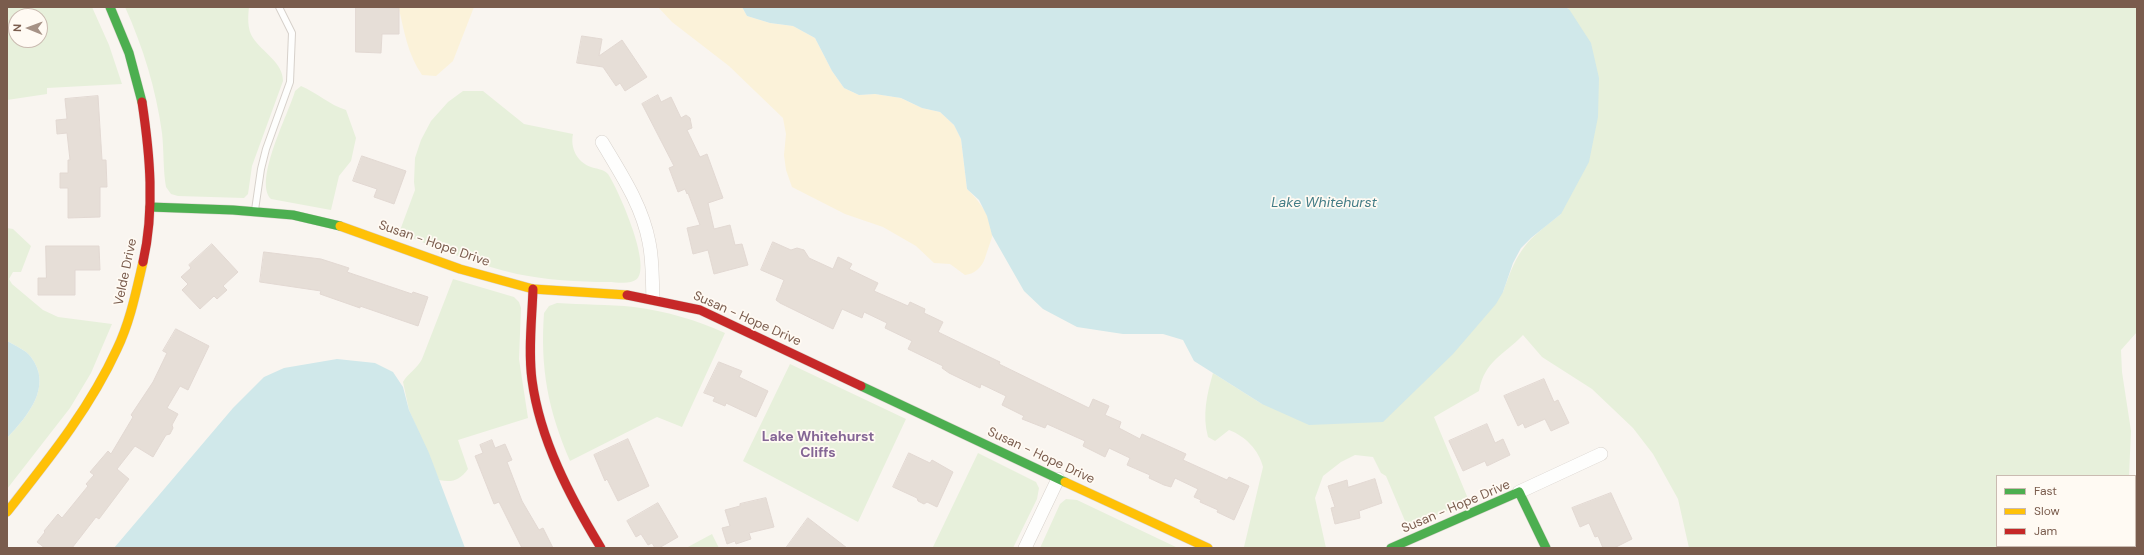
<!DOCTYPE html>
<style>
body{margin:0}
#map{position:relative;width:2144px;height:555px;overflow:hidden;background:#f9f5f0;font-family:"DM Sans",sans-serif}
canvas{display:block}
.frame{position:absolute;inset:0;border:8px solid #7a5c4d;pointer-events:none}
.legend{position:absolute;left:1996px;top:475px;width:140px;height:72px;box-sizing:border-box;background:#fffaf3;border:1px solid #cabbb1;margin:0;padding:5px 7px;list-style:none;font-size:12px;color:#7a5c4d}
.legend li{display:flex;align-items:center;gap:8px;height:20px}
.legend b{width:20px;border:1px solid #cabbb1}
.north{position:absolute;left:8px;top:8px;width:40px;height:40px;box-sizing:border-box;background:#fffaf3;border:1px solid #cabbb1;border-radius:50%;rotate:271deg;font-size:11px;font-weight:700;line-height:16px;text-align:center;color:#7a5c4d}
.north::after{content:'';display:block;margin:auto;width:14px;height:18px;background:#a69286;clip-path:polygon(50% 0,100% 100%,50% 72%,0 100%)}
</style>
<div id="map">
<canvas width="2144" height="555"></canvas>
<div class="frame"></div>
<ul class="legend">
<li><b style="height:5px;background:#4caf50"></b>Fast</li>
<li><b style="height:5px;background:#ffc107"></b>Slow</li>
<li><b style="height:5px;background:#c62828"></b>Jam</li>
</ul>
<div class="north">N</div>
</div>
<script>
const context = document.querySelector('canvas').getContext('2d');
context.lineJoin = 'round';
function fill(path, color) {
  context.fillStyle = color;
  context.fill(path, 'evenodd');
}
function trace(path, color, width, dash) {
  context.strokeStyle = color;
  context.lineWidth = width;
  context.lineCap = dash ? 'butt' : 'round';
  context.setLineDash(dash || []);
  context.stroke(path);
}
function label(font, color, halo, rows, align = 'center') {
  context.font = font + ' "DM Sans",sans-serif';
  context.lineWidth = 3.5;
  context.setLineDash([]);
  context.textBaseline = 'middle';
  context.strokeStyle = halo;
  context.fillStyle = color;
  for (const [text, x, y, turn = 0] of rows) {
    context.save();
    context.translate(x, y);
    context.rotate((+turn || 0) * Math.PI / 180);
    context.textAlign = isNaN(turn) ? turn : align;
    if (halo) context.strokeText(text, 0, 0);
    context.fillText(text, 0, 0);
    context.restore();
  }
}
fill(new Path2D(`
 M7 7H92L109 45 122 84 47 88V94L7 100ZM16 16H40V40H16Z
 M125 7H249C248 17 247 29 253 38 262 52 283 62 283 81L252 166 248 194 244 198 178 196 171 194 166 187C163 170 164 151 162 133 156 89 143 47 125 7Z
 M1565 7H2137V332L2121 350 2122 372 2131 431 2129 476H1997V546H2126V548H1689L1678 499 1653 454 1633 428 1592 389 1542 357 1523 335C1503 356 1485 360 1479 391L1434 417 1469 501 1408 528 1386 476 1381 473 1373 457 1355 455 1341 462 1323 476 1315 498 1326 548 1244 547 1263 467C1259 450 1245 436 1229 430L1215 441 1208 437C1202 415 1207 394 1213 373L1262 404 1503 292C1519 247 1525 242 1561 214L1569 9Z
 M301 86C317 93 330 105 346 110L356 138 351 161 339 176 331 210 271 199C253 181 289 113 295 91Z
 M463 91H483L524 124 573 134C570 148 577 162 591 167 597 169 603 169 608 174 618 189 652 265 637 279 630 285 617 282 608 282 577 282 547 280 517 274 477 265 438 248 399 233L415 190 414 182 415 158 421 140 431 121 448 102Z
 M7 228 13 229 31 246 21 272H13L9 279 12 284 43 310 58 317 112 324 91 373 70 408 7 489V438C28 416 53 386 31 357 26 350 14 345 7 341Z
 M453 279 514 297 519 302 521 308 519 359 528 418 458 440 468 469C460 480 452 483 439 480L409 410 403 382C408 373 417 369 422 359Z
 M557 303C582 305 608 304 634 307 666 311 696 320 725 333L682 427 657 417 570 461C548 410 540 368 544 313L549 306Z
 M790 364 906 419 858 522 743 461Z
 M978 453 1036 482 1039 488 1037 499 1013 548 933 547Z
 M1066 499 1077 500 1178 548H1040L1060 504Z
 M712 534 719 548H686Z`), '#e7f0db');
fill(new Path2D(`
 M388 7H474L453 61 436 76 422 75C408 55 404 31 399 9Z
 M658 7H742L747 16 770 23 793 26 815 38 832 71 844 88 859 95 875 94 901 98 922 108 940 112 954 125 961 139 967 189C977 198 995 221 992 237 990 244 987 251 985 258 982 267 975 274 965 275L950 264 934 263 916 246 883 227 845 214 792 187 786 170 784 155 786 134 783 118 729 66 672 22Z`), '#fbf2d9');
fill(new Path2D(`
 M742 7H1565L1569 9 1591 43 1599 78 1598 117 1589 162 1561 214 1531 238 1521 248 1513 263 1503 292 1496 304 1453 354 1383 422 1309 425 1262 404 1194 361 1183 340 1163 334H1123L1077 327 1043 309 1024 291 992 235 987 216 979 200 967 189 961 139 954 125 940 112 922 108 901 98 875 94 859 95 844 88 832 71 815 38 793 26 770 23 747 16Z
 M7 341C14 345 26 350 31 357 53 386 28 416 7 438Z
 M337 359 375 363 393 372 403 387 409 410 429 453 465 548H114L233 408 264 377 284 368Z`), '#d0e8ea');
const building = new Path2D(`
 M356 7 399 8V34H382L381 53 356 52Z
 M582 36 602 39 599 56 622 40 647 77 625 91 620 83 616 86 603 67 577 63Z
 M658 95 661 102 671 97 681 118 686 115 690 118 692 128 687 130 700 157 707 154 723 198 708 203 714 229 730 225 735 245 742 244 748 265 714 274 708 250 693 254 687 228 700 225 688 193 687 194 685 189 678 192 669 168 674 166 642 104Z
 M98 96 102 160H106L107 187H100V217L68 218V188H60V173H68V160H70L67 133 57 134 56 120 67 119 65 99Z
 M362 156 406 171 394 204 374 197 377 189 353 181Z
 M773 242 791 250 797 248 804 250 809 258 833 269 838 257 852 264 849 269 878 283 874 291 908 306 910 302 925 309 924 313 943 322 938 332 1000 362 999 364 1089 408 1093 399 1109 406 1105 415 1121 422 1119 428 1140 439 1142 434 1186 454 1183 460 1227 480 1229 477 1249 486 1234 520 1217 512 1218 510 1200 502 1201 500 1194 497 1198 489 1175 478 1171 487 1164 485 1149 478 1150 475 1127 465 1130 458 1109 448 1105 457 1083 446 1085 441 1047 424 1045 428 1022 419 1024 416 1002 405 1006 396 981 384 980 388 949 373 942 368 943 366 908 349 912 341 885 328 887 323 864 312 862 318 842 309 833 329 780 303 776 300 784 280 761 270Z
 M212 244 238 272 223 286 227 290 217 299 214 296 200 309 182 290 188 284 181 277 191 268 189 265Z
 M46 246H99L100 270H75V295H38V278H46Z
 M264 252 321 259 349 268 347 272 412 294 413 292 428 297 418 326 360 306V308L320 294 321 291 260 282Z
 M176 329 209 346 188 390 180 386 167 408 178 414 172 425 173 428 170 434 166 435 153 457 135 446 117 469 129 479 99 519 96 517 72 548H45L37 542 45 532 44 531 58 514 62 518 88 486 86 484 94 475 90 472 108 451 111 454 133 417 131 415 153 382 167 353 163 351Z
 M719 362 742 371 739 377 768 391 756 417 726 403 725 406 713 401 715 397 704 393Z
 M1544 379 1554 402 1558 400 1569 423 1551 431 1545 419 1525 428 1523 423 1518 426 1504 396Z
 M1487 424 1495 443 1503 439 1510 455 1487 466 1485 461 1463 471 1449 441Z
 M628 439 649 486 618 501 607 479 605 481 594 455Z
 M492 440 495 448 505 444 512 460 507 462 522 501 539 530 543 528 553 548H522L499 502 494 504 475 456 483 453 480 445Z
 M909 453 930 463 932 460 953 472 937 507 927 502 924 504 918 501 917 498 893 487Z
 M1375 479 1382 503 1359 511 1360 518 1335 524 1331 508 1335 507 1328 486 1347 480 1348 487Z
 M1611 493 1632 539 1614 548H1603L1598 536 1595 537 1589 523 1580 527 1572 508Z
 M766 498 774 527 749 533 751 539 736 544 735 541 727 544 722 528 730 526 725 510 740 506V504Z
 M658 503 678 537 659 548H655L652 543 648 545 641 534 636 537 627 521Z
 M808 518 847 548H786Z`);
fill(building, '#e6ded7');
trace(building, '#e2d8d2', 1);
const lane = new Path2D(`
 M255 210 261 169 266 149 290 82 292 33 279 7`);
const street = new Path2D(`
 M602 142C621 174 642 205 649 242 653 261 652 279 653 298
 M1519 492 1601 454
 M1025 548 1058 479`);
const fast = new Path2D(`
 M110 7 129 53 142 102
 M150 207 233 210 293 215 340 226
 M861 386 1065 482
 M1391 548 1519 492 1546 548`);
const slow = new Path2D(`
 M340 226 460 269 533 289 627 295
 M1065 482 1208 548
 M7 512C48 460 89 410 117 349 130 322 136 292 143 262`);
const jam = new Path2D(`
 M142 102C150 155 155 209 143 262
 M533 289C532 319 528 350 532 380 540 440 570 497 601 548
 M627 295 700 310 861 386`);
trace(lane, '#d7d1cb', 8);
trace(street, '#d7d1cb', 14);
trace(fast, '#d9d2cb', 10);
trace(slow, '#d9d2cb', 10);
trace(jam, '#d9d2cb', 10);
trace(lane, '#fefefd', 6);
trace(street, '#fefefd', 13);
trace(fast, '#4caf50', 9);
trace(slow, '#ffc107', 9);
trace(jam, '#c62828', 9);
label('13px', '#7a5c4d', '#fffaf3', [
 ["Susan - Hope Drive",434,244,19],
 ["Velde Drive",126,272,-78],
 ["Susan - Hope Drive",747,319,24],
 ["Susan - Hope Drive",1041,456,25],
 ["Susan - Hope Drive",1456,507,-23]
]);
label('italic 14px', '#437c86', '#fffaf3', [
 ["Lake Whitehurst",1324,203]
]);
label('bold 14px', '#846695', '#fffaf3', [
 ["Lake Whitehurst",818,437],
 ["Cliffs",818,453]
]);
</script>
